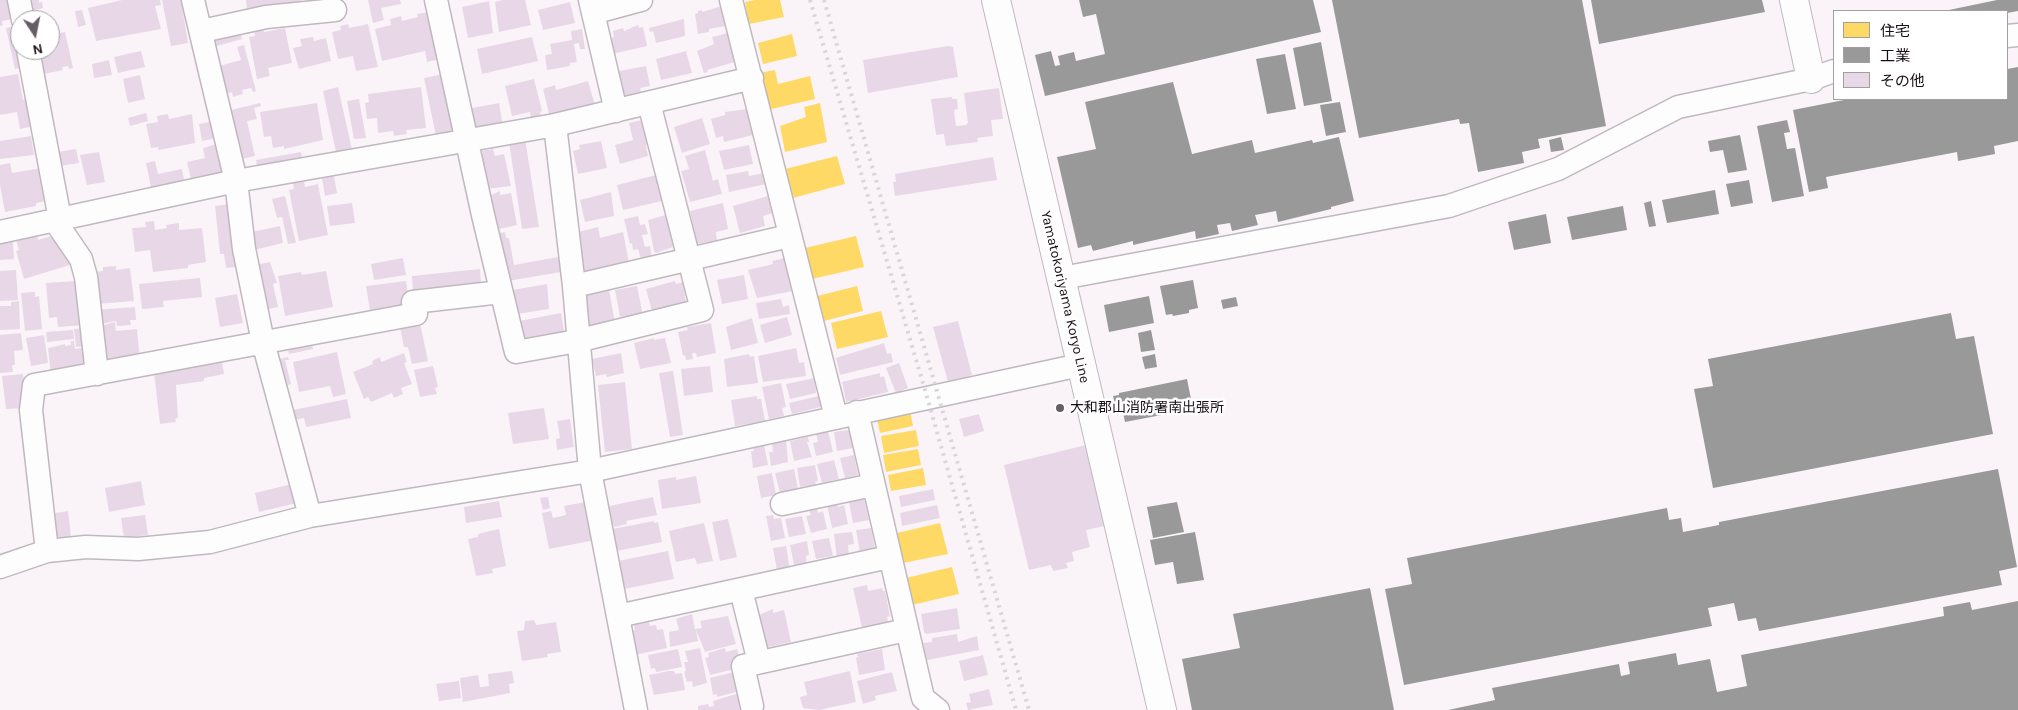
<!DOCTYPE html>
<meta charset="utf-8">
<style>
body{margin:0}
#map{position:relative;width:2018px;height:710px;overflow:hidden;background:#faf4f9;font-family:Karla,"Noto Sans JP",sans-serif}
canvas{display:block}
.legend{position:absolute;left:1833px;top:10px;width:175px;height:90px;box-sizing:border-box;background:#fff;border:1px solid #a29fa2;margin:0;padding:6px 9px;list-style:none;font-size:15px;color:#170e16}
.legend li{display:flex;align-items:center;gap:10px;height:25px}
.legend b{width:25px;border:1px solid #a29fa2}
.north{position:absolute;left:10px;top:10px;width:50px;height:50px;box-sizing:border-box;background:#fff;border:1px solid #a29fa2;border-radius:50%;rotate:169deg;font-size:14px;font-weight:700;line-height:20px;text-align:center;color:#170e16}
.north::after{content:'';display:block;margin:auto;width:18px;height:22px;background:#665e65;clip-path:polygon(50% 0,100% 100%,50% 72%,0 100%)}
</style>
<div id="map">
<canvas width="2018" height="710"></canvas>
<ul class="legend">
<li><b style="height:14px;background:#ffd966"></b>住宅</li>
<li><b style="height:14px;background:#999"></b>工業</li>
<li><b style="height:14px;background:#e8d8e7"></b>その他</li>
</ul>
<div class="north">N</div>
</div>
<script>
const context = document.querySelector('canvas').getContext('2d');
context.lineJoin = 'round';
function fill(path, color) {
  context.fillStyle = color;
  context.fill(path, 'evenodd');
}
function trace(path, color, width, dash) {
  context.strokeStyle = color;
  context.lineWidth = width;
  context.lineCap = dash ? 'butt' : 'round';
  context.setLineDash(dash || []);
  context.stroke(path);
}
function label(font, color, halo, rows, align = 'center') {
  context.font = font + ' Karla,"Noto Sans JP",sans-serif';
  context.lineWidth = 5;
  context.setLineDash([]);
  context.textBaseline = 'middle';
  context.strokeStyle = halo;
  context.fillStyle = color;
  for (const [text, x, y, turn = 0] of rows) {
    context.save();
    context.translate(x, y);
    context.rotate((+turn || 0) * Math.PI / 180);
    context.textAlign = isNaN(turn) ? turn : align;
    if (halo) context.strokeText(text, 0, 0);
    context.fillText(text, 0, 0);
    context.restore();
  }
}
fill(new Path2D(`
 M755 0H780L784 17 749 24 745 2Z
 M792 34 797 56 763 64 758 43Z
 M775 70 778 84 810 76 815 99 767 110 759 73Z
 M820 103 827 142 785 152 780 126 806 117 804 107Z
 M837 156 845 184 789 199 781 170Z
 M856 236 864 267 812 279 805 248Z
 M857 286 863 311 820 322 813 297Z
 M881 311 888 337 837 349 831 323Z
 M910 411 913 426 880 433 877 419Z
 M916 430 919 446 884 453 881 436Z
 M918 449 921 465 886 472 883 455Z
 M923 468 926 485 891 491 888 475Z
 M940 523 948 554 903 563 897 533Z
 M952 567 959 594 912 605 906 578Z`), '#ffd966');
fill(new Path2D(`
 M1079 0H1313L1321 32 1045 96 1035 55 1051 51 1055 66 1060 65 1058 56 1074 52 1076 61 1105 54 1096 14 1083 17Z
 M1332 0H1582L1606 126 1538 139 1540 148 1522 152 1524 163 1478 172 1469 123 1460 124 1459 119 1359 138Z
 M1591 0H1762L1765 12 1599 44Z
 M1997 0H2018V11L2007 13V11H1944Z
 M1321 42 1332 101 1304 106 1293 48Z
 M1285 54 1296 109 1267 114 1256 59Z
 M2018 67V141L1994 146 1995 154 1958 161 1957 152 1826 177 1828 188 1809 192 1793 110 1849 99H2007V69Z
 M1173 82 1192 154 1252 140 1255 153 1312 140 1313 143 1339 137 1354 201 1331 207V209L1278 222 1276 211 1255 215 1258 225 1232 231 1230 223 1217 225 1219 234 1196 239 1195 231 1133 245V241L1093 251 1091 245 1078 248 1057 157 1096 149 1085 102Z
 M1340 102 1346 132 1326 136 1320 105Z
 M1787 120 1790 132 1784 133 1787 149 1795 148 1804 196 1772 202 1757 126Z
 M1740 135 1747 170 1728 173 1723 150 1710 152 1708 141Z
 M1561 137 1564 150 1551 152 1549 140Z
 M1749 180 1753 203 1731 207 1726 184Z
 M1715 190 1719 214 1667 223 1662 200Z
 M1651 201 1656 226 1649 227 1644 203Z
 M1623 206 1627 230 1572 240 1567 217Z
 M1546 214 1551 243 1514 250 1508 222Z
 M1193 280 1198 308 1189 310V313L1173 316 1172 314 1166 315 1160 286Z
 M1149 296 1154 323 1109 332 1104 305Z
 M1236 297 1238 306 1223 309 1221 300Z
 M1951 313 1956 339 1974 336 1993 434 1713 488 1694 389 1713 386 1708 359Z
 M1151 330 1155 350 1141 352 1138 333Z
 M1155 354 1157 367 1145 369 1142 357Z
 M1187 379 1193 409 1125 422 1121 403 1115 404 1113 396 1119 395V393Z
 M1998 469 2017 567 1999 571 2002 585 1759 631 1756 618 1738 621 1734 603 1708 608 1712 626 1404 685 1385 589 1412 584 1407 558 1667 508 1669 520 1681 518 1683 532 1719 525V522Z
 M1177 502 1184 532 1153 538 1147 507Z
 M1195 532 1204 580 1177 584 1173 562 1155 565 1150 540Z
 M1370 588 1394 710H1192L1182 659 1240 648 1233 614Z
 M2018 601V710H1448L1495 700 1492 688 1619 664 1621 676 1630 674 1628 662 1676 653 1678 665 1710 659 1717 692 1747 686 1741 655 1944 616 1943 607 1970 602 1972 610Z`), '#999');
fill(new Path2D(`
 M0 0H10L13 19 2 21 3 25 0 26Z
 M23 0H39V3L42 2 43 8 35 10 37 20H27Z
 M122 0H160L161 5 155 6 161 29 96 41 88 8Z
 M162 0H181L188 43 171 46Z
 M246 0H301L302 2 285 6 284 3 247 10Z
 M368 0H400L401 4 381 8 384 20 373 23Z
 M503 0H525L531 25 499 32 495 2Z
 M489 1 493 33 468 38 462 7Z
 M570 2 575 23 543 30 538 10Z
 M722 6 726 26 709 29V32L698 34 695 14 698 13V11L702 10V12Z
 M82 10 86 25 78 27 75 11Z
 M429 12 440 59 427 62 425 51 382 61 375 29 391 25 390 19 401 16 402 21 418 17 417 14Z
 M684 19 685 36 656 43 653 31 650 32 649 28Z
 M348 24 349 28 368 24 378 67 356 71 353 56 338 59 332 32 341 30 340 26Z
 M638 25 639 28 643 27 647 46 612 54 609 39 614 37 613 31 623 28 624 31Z
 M16 26 24 72 20 73 19 68 15 69 6 28Z
 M239 28 242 39 213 47 210 34Z
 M263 28 264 32 285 28 292 63 268 68 270 76 257 79 249 37 255 36 254 30Z
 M582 29 585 49H580L579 43 574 44 577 62 570 63V66L547 70 545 55 552 54 550 44 572 40 571 31Z
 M65 32 73 68 69 69 68 66 62 67 63 70 44 74 32 50H50V35Z
 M728 33 735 62 707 70 708 72 704 73 697 51 714 44 712 37Z
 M313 37 314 41 326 38 331 61 299 69 293 48 302 46 300 39Z
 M532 37 538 61 482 74 477 49Z
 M244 45 256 91 253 92 251 88 242 90 243 94 233 97 232 92 226 94 219 66 241 60 237 47Z
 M948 46 953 47 958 77 868 93 863 60Z
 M141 51 145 67 118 73 114 57Z
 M686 51 692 73 661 80 656 59Z
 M109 60 112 75 94 78 92 64Z
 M646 66 650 86 640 88 641 92 624 96 619 71Z
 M18 74 23 100 26 99 34 126 20 129 17 112 0 115V77Z
 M444 74 456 137 437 141 424 78Z
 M140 75 145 99 128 103 123 79Z
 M534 79 542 111 540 112 541 116 531 118 530 112 512 116 505 86Z
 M588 81 595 105 550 117 543 89 555 85 556 90Z
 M338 87 353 154 337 157 323 91Z
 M421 87 426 128 406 130 407 134 394 136 393 131 378 133 377 118 367 119 365 103 369 102 368 94Z
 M999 88 1003 119 991 120 993 136 977 138 978 142 946 146 944 134 936 135 931 99 952 97V99H957L958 109 954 110 956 126 966 125 968 123 964 93Z
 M359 99 366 138 354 139 347 101Z
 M260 103 261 106 254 108 257 119 247 121 255 156 242 159 231 110Z
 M317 103 323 140 284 149V146L273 148 271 136 264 137 260 112Z
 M499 103 503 127 471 133 467 109Z
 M747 109 753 135 724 142 723 136 716 138 711 119 725 115V112Z
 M146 113 148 121 130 126 128 118Z
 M168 114 169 119 192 114 195 143 159 150 158 147 151 148 146 124 158 122 157 116Z
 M702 118 710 144 682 153 674 127Z
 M642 120 649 144 646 145 648 156 620 164 615 145 633 140 629 123Z
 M214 121 217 138 202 141 199 124Z
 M31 136 34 155 0 159V141Z
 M525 139 539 227 522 229 509 142Z
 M601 141 607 168 578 174 573 151 580 149 579 145Z
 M220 143 228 176 192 184 187 162 205 158 203 148Z
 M749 145 753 164 724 170 719 151Z
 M76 149 79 163 54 167 52 153Z
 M493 149 495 156 504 154 511 186 486 189 479 155 483 154 482 151Z
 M705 150 713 181 718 179 722 194 690 202 681 171 689 169 685 156Z
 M99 152 105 182 87 185 80 155Z
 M301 152 303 163 258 171 256 160Z
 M993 157 997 180 895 196 893 182H896L895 174Z
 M155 161 158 174 182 169 185 185 152 192 146 163Z
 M10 163 12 173 42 168 47 201 36 203V206L5 212 0 185V165Z
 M748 171 749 176 764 173 766 184 729 192 726 175Z
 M656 175 662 201 623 210 617 185Z
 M334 176 337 193 325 196 322 178Z
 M298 178 299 182 304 181 305 187 318 184 328 235 299 241 289 190 294 189 292 179Z
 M500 191V195L511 193 517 225 499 229 497 220 493 221 489 196Z
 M611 192 614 216 585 222 580 200Z
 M285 196 296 243 288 244 282 217 277 218 272 199Z
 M768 196 773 213 763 216 765 226 740 233 733 206Z
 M352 203 355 223 330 226 327 206Z
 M723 203 728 229 716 232 717 240 697 244 690 211Z
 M229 204 236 267 226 268 224 254H220L215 206Z
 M666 215 673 247 656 253 654 251 648 220Z
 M638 216 640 225 645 224 648 234 642 235 645 247 650 246 652 257 641 259 638 249 633 250 632 243 630 244 624 219Z
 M154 221 155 230 167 228 166 225 179 223V230L202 228 206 262 188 265V268L153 272 150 250 135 252 132 228 146 227 145 222Z
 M280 226 283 243 254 250 252 232Z
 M598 227 600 238 623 232 629 263 584 273 579 247 582 246 578 232Z
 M505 232 506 238H509L514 265 558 257 561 272 502 282 494 234Z
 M37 235 38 240 55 235 73 264 24 279 16 251 19 250 15 236Z
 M10 239 11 242H13L14 259 0 260V240Z
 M403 258 406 275 374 280 371 264Z
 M785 258 793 291 757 298 748 270 773 264 772 261Z
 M270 262 277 283 273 284 278 307 263 310 255 265Z
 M116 266V270L130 268 134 301 97 304 94 272 103 271V267Z
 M480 269 481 285 413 292 412 276Z
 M16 270 18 300 0 301V271Z
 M326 271 333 307 285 316 278 276 301 272 302 275Z
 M744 275 748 299 722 304 717 280Z
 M200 278 202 297 163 301 164 307 142 309 139 284Z
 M76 281 86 325 58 327 57 317 49 318 46 283Z
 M406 281 410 312 371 317 366 286Z
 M675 281 676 284 683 282 686 303 652 311 646 289Z
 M547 284 549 309 511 315 507 291Z
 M637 286 643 316 624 319 623 316 620 317 615 290Z
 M609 290 615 323 586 328 580 295Z
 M35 292V297L39 296 42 329 25 331 21 293Z
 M237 294 243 323 220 327 215 298Z
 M781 299 783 307 789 305 790 314 759 319 756 303Z
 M19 301 20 329 0 330V306H11V302Z
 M135 307 136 320H130L131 325 117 326 116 321 96 325 94 310Z
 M561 313 565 336 518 345 514 322Z
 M787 317 792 335 765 343 760 325Z
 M752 318 758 343 731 350 726 327Z
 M958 321 972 375 948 382 933 327Z
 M115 322 116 331 137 329 140 361 100 365 96 327Z
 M420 323 428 361 412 364 408 347H404L400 327Z
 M711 323 716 353 697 357 696 353H692L693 359 686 360 685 355 683 356 678 332 688 330 687 327Z
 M87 328 89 346 76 347 74 329Z
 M73 330 74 339 47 342 46 332Z
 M21 333 23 350 14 351 15 365H12L13 372 0 373V335Z
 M44 335 48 363 31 366 26 338Z
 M654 338V340L665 338 671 363 640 369 634 343Z
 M311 340 313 349 289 354 287 343Z
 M71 341H74L75 349 89 347 92 370 51 375 48 348 65 344V346L71 345Z
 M884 343 887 354 891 353 893 362 840 375 836 358Z
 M796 348 799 363 804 362 806 376 763 382 758 356Z
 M337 352 346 394 333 397 330 386 299 392 293 362Z
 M404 353 407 362 404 363 412 384 401 388 403 394 394 398 392 393 371 402 368 397 364 399 353 372 373 364 372 361 380 357 381 362Z
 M621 353 624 373 607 377 606 374 596 376 592 359Z
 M749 354 750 357 754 356 758 383 727 387 724 359Z
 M288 357 289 360H285L291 384 281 387 275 360Z
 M222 362 224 374 204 378V381L176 385 178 418 175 419 176 422 160 424 154 372Z
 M899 363 908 388 896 393 886 368Z
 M433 366 438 387 435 388 437 394 420 397 414 370Z
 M710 366 713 392 684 396 681 369Z
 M673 371 683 435 670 437 659 373Z
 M880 373V377L884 376 888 392 846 402 842 382Z
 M23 374 26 408 6 409 2 376Z
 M815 378 816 393 790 399 786 384Z
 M625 382 632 449 605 452 598 385Z
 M781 383 786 407 782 408 784 416 769 419 762 387Z
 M757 396V399H761L765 421 735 426 731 400Z
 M819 396 821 407 792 414 789 403Z
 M347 399 351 418 306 427 304 418 290 421 288 411Z
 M544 408 549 439 513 444 508 413Z
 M979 414 984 431 964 437 959 419Z
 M570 419 574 447 557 450 556 439 560 438 557 421Z
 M849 430 853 448 837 451 834 432Z
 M828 431 833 452 816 456 813 443 818 442 816 433Z
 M808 437 809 442H807L812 457 794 461 790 441Z
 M786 440 788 462 771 466 769 452H773L772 443Z
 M764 445 768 465 753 468 751 451H754L753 447Z
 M1086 445 1105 526 1086 530 1090 547 1072 552 1074 561 1066 563 1068 568 1053 571 1051 565 1029 570 1004 465Z
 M854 455 858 475 845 478 840 458Z
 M834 460 839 479 822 483 817 464Z
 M815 465 818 481 815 482 816 485 800 487 797 468Z
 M794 469 798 489 780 493 775 473Z
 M772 473 776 495 761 498 757 476Z
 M696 476 701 503 662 509 658 480 676 477V480Z
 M141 481 145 505 109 512 105 488Z
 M292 484 297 503 259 512 255 493Z
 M933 489 935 500 901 507 899 496Z
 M548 497 550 508 543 510 540 498Z
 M653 497 657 515 626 521 627 524 615 527 612 523 607 524 604 507Z
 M864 499 869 520 853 523 849 502Z
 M499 501 502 517 466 523 464 507Z
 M585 502 595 540 549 549 542 513 551 511 553 518 566 515 564 506Z
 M837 503 838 507 844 505 848 524 832 528 827 505Z
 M937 505 940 518 902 526 900 513Z
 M817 508 818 513 823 511 827 529 811 533 806 516 811 515 809 510Z
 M68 511 71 537 56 541 49 514Z
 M145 515 148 535 124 538 121 518Z
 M773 515 774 519 781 518 785 538 771 541 766 516Z
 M802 516 806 534 789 537 785 519Z
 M728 519 737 557 720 561 712 522Z
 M654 521V523L658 522 662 542 617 551 612 529Z
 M704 523 713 561 697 564 695 558 676 562 669 531Z
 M871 528 875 549 860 552 856 530Z
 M499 529 506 566 492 569 493 573 476 576 468 539 478 537V534Z
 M852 532 854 544 848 545 849 557 837 559 834 534Z
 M829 538 833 556 816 559 812 541Z
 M807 541 809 555 806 556 807 564 795 569 790 545Z
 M786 546 790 570H777L773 548Z
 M668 551 674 579 624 589 618 561Z
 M867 585 868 591 882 588 883 591H885L890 616 887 617 888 622 862 628 853 588Z
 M957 608 960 629 926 634 924 632 921 614Z
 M773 609V613L784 610 791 642 764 648 757 616Z
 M692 614 695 629 702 628 700 621 728 616 736 644 705 652 696 630 698 641 670 647 669 632 679 630 676 619Z
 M534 620 536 625 556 622 561 652 547 654 548 657 522 661 517 631 524 630 525 621Z
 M649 622 650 626 656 625 657 630 663 629 667 648 635 655 630 632 635 630 634 625Z
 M957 634 958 642 977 636 979 650 927 660 923 643 932 642V638Z
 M700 648 707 683 693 687 692 681 687 682 684 672 686 671 684 662H688L685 651Z
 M725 648 726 652 737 649 740 659 735 669 710 675 705 658 709 657 708 653Z
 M678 649 682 667 656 672 655 668 651 669 648 655Z
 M882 649 885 670 859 675 856 658 858 657 857 654Z
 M983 655 988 675 964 681 959 661Z
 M512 671 514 683 509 684 510 693 463 702 460 678 478 675 480 687 489 686 488 674Z
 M669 671H674L675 674 682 673 685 690 654 695 649 675Z
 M738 671 740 691 717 697V694L713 695 710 678Z
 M850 671 856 702 819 710 803 708 800 697 807 695 804 682Z
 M892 672 897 691 875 696 876 700 863 704 857 681Z
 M459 681 461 698 439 701 436 684Z
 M989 689 993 705 968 710 966 703 971 702 969 694Z
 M736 694H740L746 710H715L713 701Z
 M708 704 709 707 714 706 715 710H698V706Z`), '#e8d8e7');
const minor = new Path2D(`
 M19 0 23 20
 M193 0 236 181 244 249 263 342 310 516 590 471 636 710
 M436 0 483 215 516 352 577 341 702 310 649 103
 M590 0 616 111
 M731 0 836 417
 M593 13 641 0
 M202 31 266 17 335 10
 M2007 36 2018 35
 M28 50 60 219
 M555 125 574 286 590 471 1080 365
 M55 221 81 259 86 277 97 374
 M0 232 236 181 555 125 752 78
 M1062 278 1449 206 1558 169 1678 107 1811 79 1834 71
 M574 286 789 236
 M857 412 923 698 938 710
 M782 504 873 485
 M47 551 31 410 34 385 416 314 413 302 501 292
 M0 567 47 551 86 547 138 549 210 542 310 516
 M741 590 759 662
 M618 616 889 557
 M752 706 743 666 906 630`);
const tertiary = new Path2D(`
 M1794 0 1811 79`);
const secondary = new Path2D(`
 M996 0 1162 710`);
trace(minor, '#c0b8bf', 25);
trace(tertiary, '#c0b8bf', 30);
trace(secondary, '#c0b8bf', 30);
trace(minor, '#fefdfe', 22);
trace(tertiary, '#fefdfe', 28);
trace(secondary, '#fefdfe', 28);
trace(new Path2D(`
 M810 0 925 390 1016 710
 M824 0 1029 710`), '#d8d5d7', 4, [2.5, 5]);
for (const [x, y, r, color] of [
 [1060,408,5,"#665e65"]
]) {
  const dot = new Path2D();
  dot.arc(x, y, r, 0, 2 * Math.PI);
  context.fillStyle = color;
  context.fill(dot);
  trace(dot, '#fff', 2);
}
label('14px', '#170e16', '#fff', [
 ["Yamatokoriyama Koryo Line",1065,297,77]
]);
label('14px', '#170e16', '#fff', [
 ["大和郡山消防署南出張所",1070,408]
], 'left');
</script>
